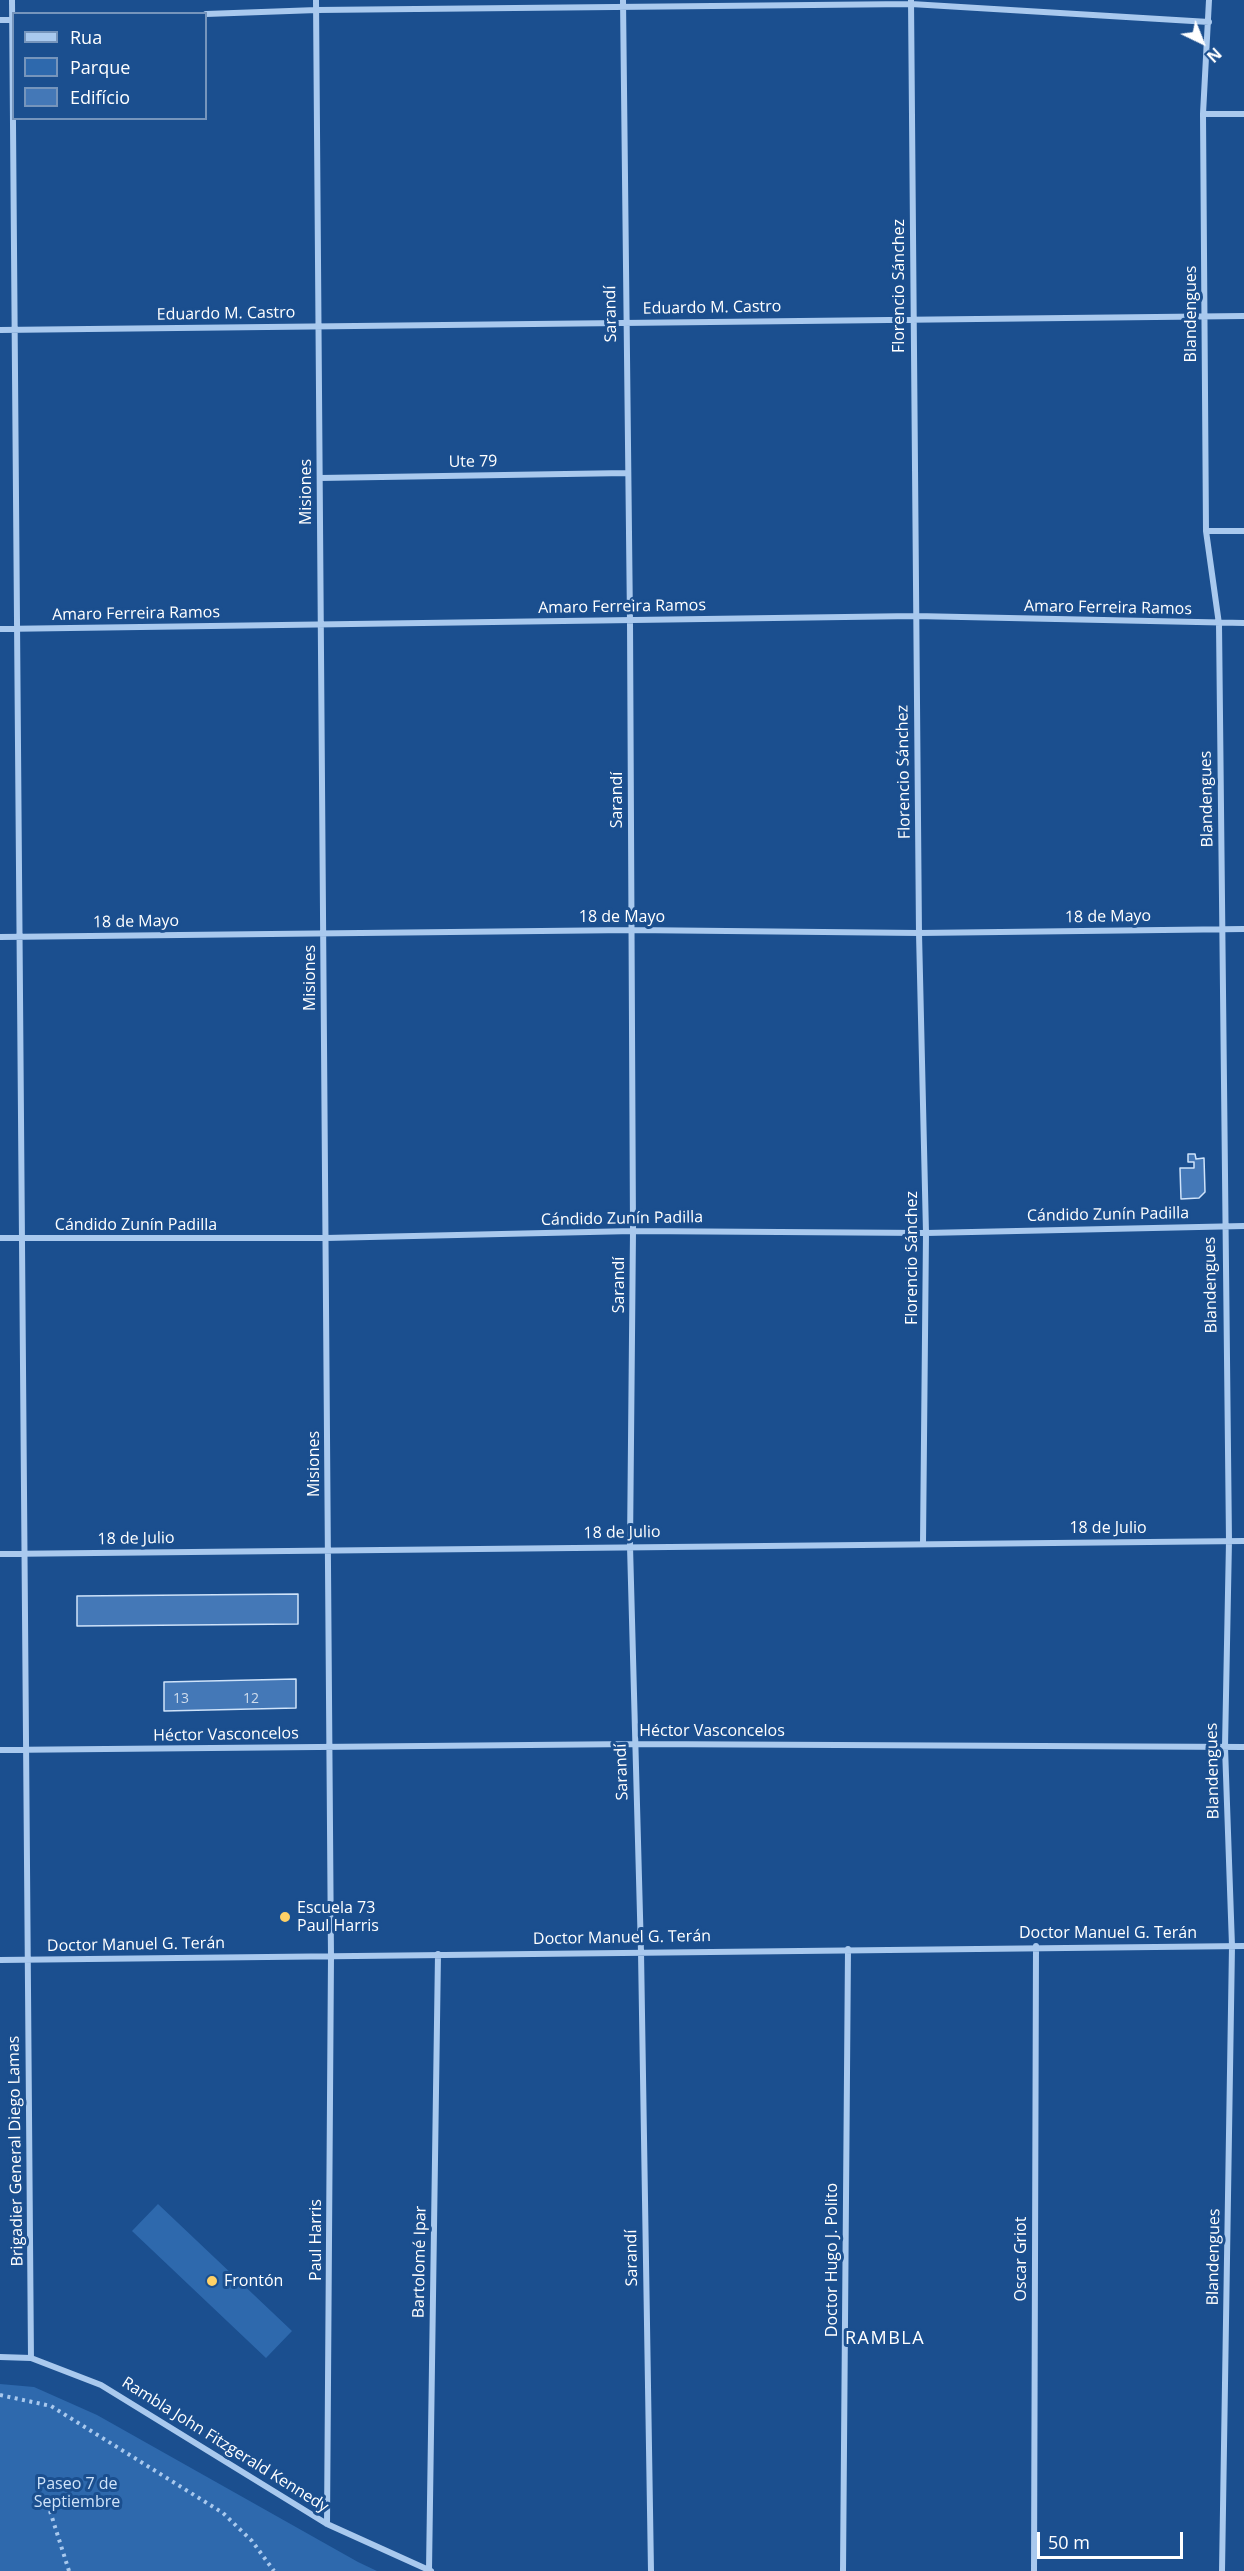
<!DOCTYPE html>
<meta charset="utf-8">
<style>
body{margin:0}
#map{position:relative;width:1244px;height:2571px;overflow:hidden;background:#1b4f8f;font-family:"Open Sans",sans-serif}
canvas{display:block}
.legend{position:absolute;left:12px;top:12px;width:195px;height:108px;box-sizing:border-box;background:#1b4f8f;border:2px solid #7695bc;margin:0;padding:8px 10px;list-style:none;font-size:18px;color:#fff}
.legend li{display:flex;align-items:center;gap:12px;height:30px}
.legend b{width:30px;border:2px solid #7695bc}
.north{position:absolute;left:1172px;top:12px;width:60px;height:60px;-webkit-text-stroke:4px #1b4f8f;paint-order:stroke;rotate:137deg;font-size:16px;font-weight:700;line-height:24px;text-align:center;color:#fff}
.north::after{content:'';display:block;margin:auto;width:21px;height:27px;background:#fff;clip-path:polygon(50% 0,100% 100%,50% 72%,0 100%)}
.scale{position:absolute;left:1037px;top:2532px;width:146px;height:27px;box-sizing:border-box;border:3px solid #fff;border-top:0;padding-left:8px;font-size:18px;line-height:21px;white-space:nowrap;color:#fff;-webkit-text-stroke:4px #1b4f8f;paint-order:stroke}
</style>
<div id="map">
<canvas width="1244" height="2571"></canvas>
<ul class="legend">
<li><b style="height:8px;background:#a9c9ee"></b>Rua</li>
<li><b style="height:16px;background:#2e69ad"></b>Parque</li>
<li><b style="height:16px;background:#4478b7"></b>Edifício</li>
</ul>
<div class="north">N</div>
<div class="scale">50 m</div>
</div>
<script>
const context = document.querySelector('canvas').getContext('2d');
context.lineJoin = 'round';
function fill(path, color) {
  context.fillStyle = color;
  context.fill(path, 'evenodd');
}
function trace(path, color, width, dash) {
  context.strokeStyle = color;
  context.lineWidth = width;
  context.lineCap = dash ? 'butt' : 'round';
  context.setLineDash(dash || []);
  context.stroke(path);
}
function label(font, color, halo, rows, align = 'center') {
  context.font = font + ' "Open Sans",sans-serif';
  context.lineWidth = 6;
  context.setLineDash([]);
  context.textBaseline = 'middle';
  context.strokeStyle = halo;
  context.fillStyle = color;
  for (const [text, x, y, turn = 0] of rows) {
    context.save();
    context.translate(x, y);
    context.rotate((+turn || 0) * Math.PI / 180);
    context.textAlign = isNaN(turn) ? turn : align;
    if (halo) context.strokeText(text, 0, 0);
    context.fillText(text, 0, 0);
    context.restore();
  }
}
fill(new Path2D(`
 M158 2204 292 2331 266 2358 132 2231Z
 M0 2384 34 2387 97 2415 358 2562 377 2571H0Z`), '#2e69ad');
const building = new Path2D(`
 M1188 1154H1195L1196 1159 1204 1158 1205 1192 1199 1198 1181 1199 1180 1168H1194V1162H1188Z
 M298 1594V1624L77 1626V1596Z
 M296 1679V1708L164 1711V1682Z`);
fill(building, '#4478b7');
trace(building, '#cfe3fa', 1.5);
trace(new Path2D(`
 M0 2395 51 2406 223 2513 252 2541 274 2571
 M50 2511 69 2571`), '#a9c9ee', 4, [3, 4.5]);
trace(new Path2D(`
 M12 0 31 2358
 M316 0 331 1956 327 2524
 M623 0 630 621 633 1231 630 1546 641 1952 651 2571
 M911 0 919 933 926 1233 923 1543
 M1209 0 1203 114 1206 531 1219 624 1229 1541 1225 1747 1232 1946 1222 2571
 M206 14 317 10 911 4 1209 22
 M0 20H14
 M1203 114H1244
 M0 330 1244 316
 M320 478 627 473
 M1206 531H1244
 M0 629 915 616 1244 623
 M0 937 631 930 919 933 1244 929
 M0 1238H326L633 1231 926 1233 1244 1226
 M0 1554 1244 1541
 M0 1750 635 1744 1244 1747
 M0 1960 1244 1946
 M0 2357 31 2358 101 2385 327 2524 431 2571
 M429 2570 438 1954
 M843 2571 848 1949
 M1034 2571 1036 1946`), '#a9c9ee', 6);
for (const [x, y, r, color] of [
 [285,1917,6,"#ffd166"],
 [212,2281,6,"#ffd166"]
]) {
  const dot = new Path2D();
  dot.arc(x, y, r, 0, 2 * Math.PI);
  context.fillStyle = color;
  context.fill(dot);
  trace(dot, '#1b4f8f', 2);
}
label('14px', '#d0dded', null, [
 ["13",181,1699],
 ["12",251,1699]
]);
label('16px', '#fff', '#1b4f8f', [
 ["Florencio Sánchez",899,286,-90],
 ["Eduardo M. Castro",712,308,-1],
 ["Eduardo M. Castro",226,314,-1],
 ["Sarandí",611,314,-91],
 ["Blandengues",1191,314,-90],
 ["Ute 79",473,462,-1],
 ["Misiones",306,492,-90],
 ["Amaro Ferreira Ramos",622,607,-1],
 ["Amaro Ferreira Ramos",1108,608,1],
 ["Amaro Ferreira Ramos",136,614,-1],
 ["Florencio Sánchez",904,772,-91],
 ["Blandengues",1207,799,-91],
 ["Sarandí",617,800,-90],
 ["18 de Mayo",622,917],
 ["18 de Mayo",1108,917,-1],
 ["18 de Mayo",136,922,-1],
 ["Misiones",310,978,-90],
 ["Cándido Zunín Padilla",1108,1215,-1],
 ["Cándido Zunín Padilla",622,1219,-1],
 ["Cándido Zunín Padilla",136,1225],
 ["Florencio Sánchez",912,1258,-90],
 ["Sarandí",619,1285,-90],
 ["Blandengues",1211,1285,-91],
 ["Misiones",314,1464,-90],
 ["18 de Julio",1108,1528],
 ["18 de Julio",622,1533,-1],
 ["18 de Julio",136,1539,-1],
 ["Héctor Vasconcelos",712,1731],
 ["Héctor Vasconcelos",226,1735,-1],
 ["Blandengues",1213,1771,-91],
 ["Sarandí",622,1772,-92],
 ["Doctor Manuel G. Terán",1108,1933],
 ["Doctor Manuel G. Terán",622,1938,-1],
 ["Doctor Manuel G. Terán",136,1945,-1],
 ["Brigadier General Diego Lamas",16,2151,-91],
 ["Paul Harris",316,2240,-90],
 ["Blandengues",1214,2257,-89],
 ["Sarandí",632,2258,-91],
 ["Oscar Griot",1021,2259,-90],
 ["Doctor Hugo J. Polito",832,2260,-90],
 ["Bartolomé Ipar",420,2262,-89],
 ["Rambla John Fitzgerald Kennedy",225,2445,32]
]);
label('16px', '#fff', '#1b4f8f', [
 ["Escuela 73",297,1908],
 ["Paul Harris",297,1926],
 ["Frontón",224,2281]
], 'left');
label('16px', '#cfe3fa', '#1b4f8f', [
 ["Paseo 7 de",77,2484],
 ["Septiembre",77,2502]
]);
context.letterSpacing = '1.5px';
label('18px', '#fff', '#1b4f8f', [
 ["RAMBLA",885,2339]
]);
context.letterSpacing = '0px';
</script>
